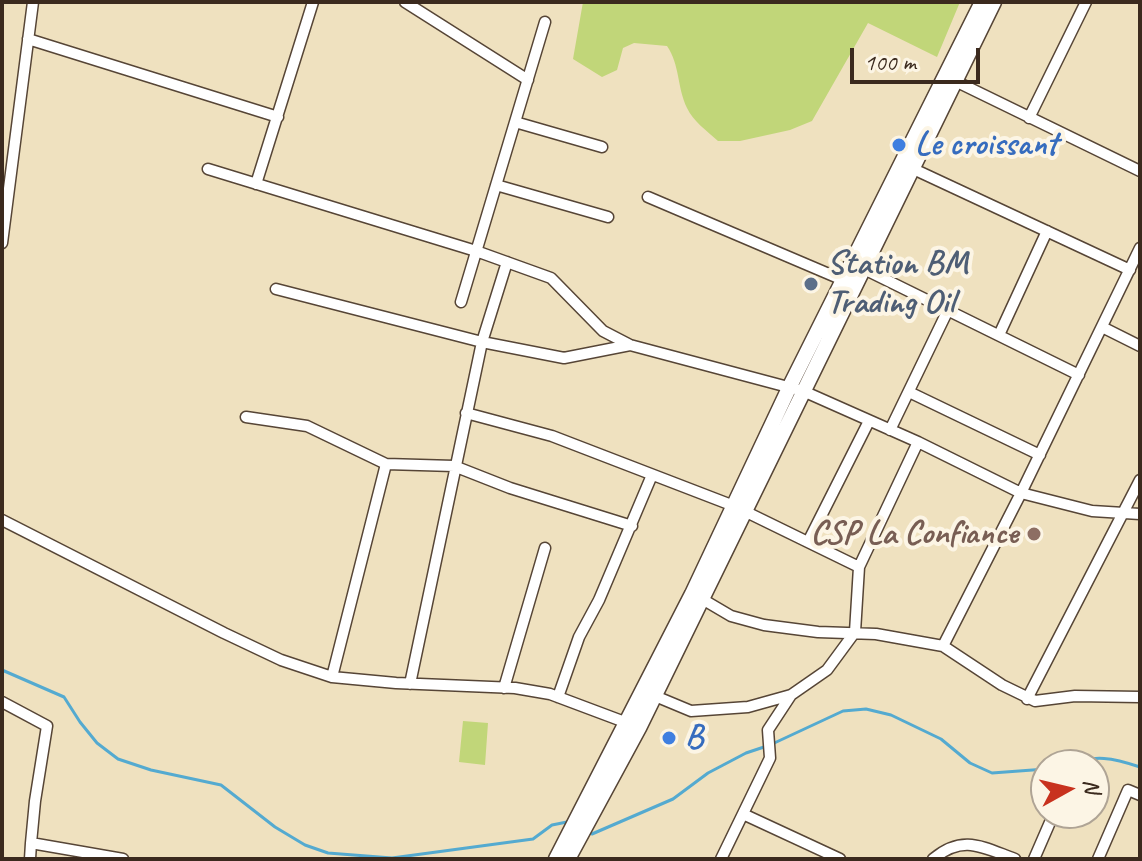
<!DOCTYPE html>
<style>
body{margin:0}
#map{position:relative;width:1142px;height:861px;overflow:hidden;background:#efe1bf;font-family:Caveat,sans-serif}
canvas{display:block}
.frame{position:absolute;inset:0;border:4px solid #3b2a1e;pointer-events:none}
.north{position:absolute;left:1030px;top:749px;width:80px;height:80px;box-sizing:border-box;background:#fcf5e5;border:2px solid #afa495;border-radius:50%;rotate:82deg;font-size:22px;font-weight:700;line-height:32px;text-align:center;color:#3b2a1e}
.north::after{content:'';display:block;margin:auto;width:28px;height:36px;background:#c8321e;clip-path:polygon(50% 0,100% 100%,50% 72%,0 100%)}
.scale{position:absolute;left:850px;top:48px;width:130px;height:36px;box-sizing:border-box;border:4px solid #3b2a1e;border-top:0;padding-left:10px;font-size:24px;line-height:28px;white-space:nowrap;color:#3b2a1e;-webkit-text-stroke:6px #fcf5e5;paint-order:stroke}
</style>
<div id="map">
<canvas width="1142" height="861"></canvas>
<div class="frame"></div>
<div class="north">N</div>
<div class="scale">100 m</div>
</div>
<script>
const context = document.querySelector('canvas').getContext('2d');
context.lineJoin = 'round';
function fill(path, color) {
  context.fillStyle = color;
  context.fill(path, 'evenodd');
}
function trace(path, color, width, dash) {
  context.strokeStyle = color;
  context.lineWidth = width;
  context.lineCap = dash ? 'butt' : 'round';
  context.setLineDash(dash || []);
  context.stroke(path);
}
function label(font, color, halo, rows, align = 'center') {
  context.font = font + ' Caveat,sans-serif';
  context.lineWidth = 8;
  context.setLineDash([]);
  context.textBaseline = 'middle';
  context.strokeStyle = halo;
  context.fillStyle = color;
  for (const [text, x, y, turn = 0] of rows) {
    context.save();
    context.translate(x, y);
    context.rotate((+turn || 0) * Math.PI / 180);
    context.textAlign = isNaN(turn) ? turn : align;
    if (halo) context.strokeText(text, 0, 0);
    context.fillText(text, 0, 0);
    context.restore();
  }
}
fill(new Path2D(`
 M583 2H960L937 57 868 23 812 121 790 130 740 141H718C707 131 693 121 687 108 677 87 680 65 667 46L634 43 623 48 617 70 602 77 573 59Z
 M463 721 488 723 485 765 459 762Z`), '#c1d679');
trace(new Path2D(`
 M2 670 64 697 80 722 97 743 118 759 151 770 221 785 275 827 305 845 328 853 392 858 533 839 552 825 567 822
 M1068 765C1095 754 1113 758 1140 767
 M592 834 673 799 708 773 746 753 770 745 843 711 866 709 891 715 941 739 970 763 992 773 1046 769`), '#54aad0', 3);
const minor = new Path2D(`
 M405 2 528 80
 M28 39 278 117
 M951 79 1140 171
 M1029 118 1086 2
 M515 122 602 147
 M907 166 1130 270
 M208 169 476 251 551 278 603 331 630 345 803 391 918 442 1021 493 1092 511 1140 514
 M256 184 313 2
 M496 185 608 217
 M648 197 843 280
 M2 243 33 2
 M864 269 1079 375
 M276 289 482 342 564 358 630 345
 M461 302 545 22
 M1102 327 1140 346
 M999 335 1047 231
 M909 392 1040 455
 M466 413 552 436 734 506 859 567
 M246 417 307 426 386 464 454 466 510 488 632 526
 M890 430 948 310
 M2 520 224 633 281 660 332 677 396 683 515 688 550 694 630 724
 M808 542 869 421
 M697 596 731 616 764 625 818 632 876 634 943 646 1021 493 1140 248
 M943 646 1002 685 1035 701 1075 696 1140 697
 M332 677 386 464
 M410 684 482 342 507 262
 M504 688 545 548
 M655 696 691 711 748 707 791 695 827 670 855 632 859 567 918 442
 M558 697 579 637 599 600 652 475
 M1027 699 1140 480
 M2 702 47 726 35 801 31 843 123 859
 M743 814 840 859
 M30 859 31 843
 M721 859 770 758 768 730 791 695
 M933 859C963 834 982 847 1015 859
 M1034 859 1054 813
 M1098 859 1128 790 1140 795`);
const major = new Path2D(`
 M556 859 692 594 790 386 982 2
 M568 859 639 728 994 2`);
trace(minor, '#564536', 13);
trace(major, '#564536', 17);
trace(minor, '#fff', 10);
trace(major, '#fff', 14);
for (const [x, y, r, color] of [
 [899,145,8,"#3f7fe0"],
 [811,284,8,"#5c6f8a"],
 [1034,534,8,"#8d6e63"],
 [669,738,8,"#3f7fe0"]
]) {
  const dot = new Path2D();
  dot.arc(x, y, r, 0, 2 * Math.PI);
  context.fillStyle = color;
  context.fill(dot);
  trace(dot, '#fcf5e5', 3);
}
label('bold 34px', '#366cbe', '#fcf5e5', [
 ["Le croissant",915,145],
 ["B",685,738]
], 'left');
label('bold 34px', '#4e5e75', '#fcf5e5', [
 ["Station BM",827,264],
 ["Trading Oil",827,303]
], 'left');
label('bold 34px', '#785e54', '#fcf5e5', [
 ["CSP La Confiance",1018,534]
], 'right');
</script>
